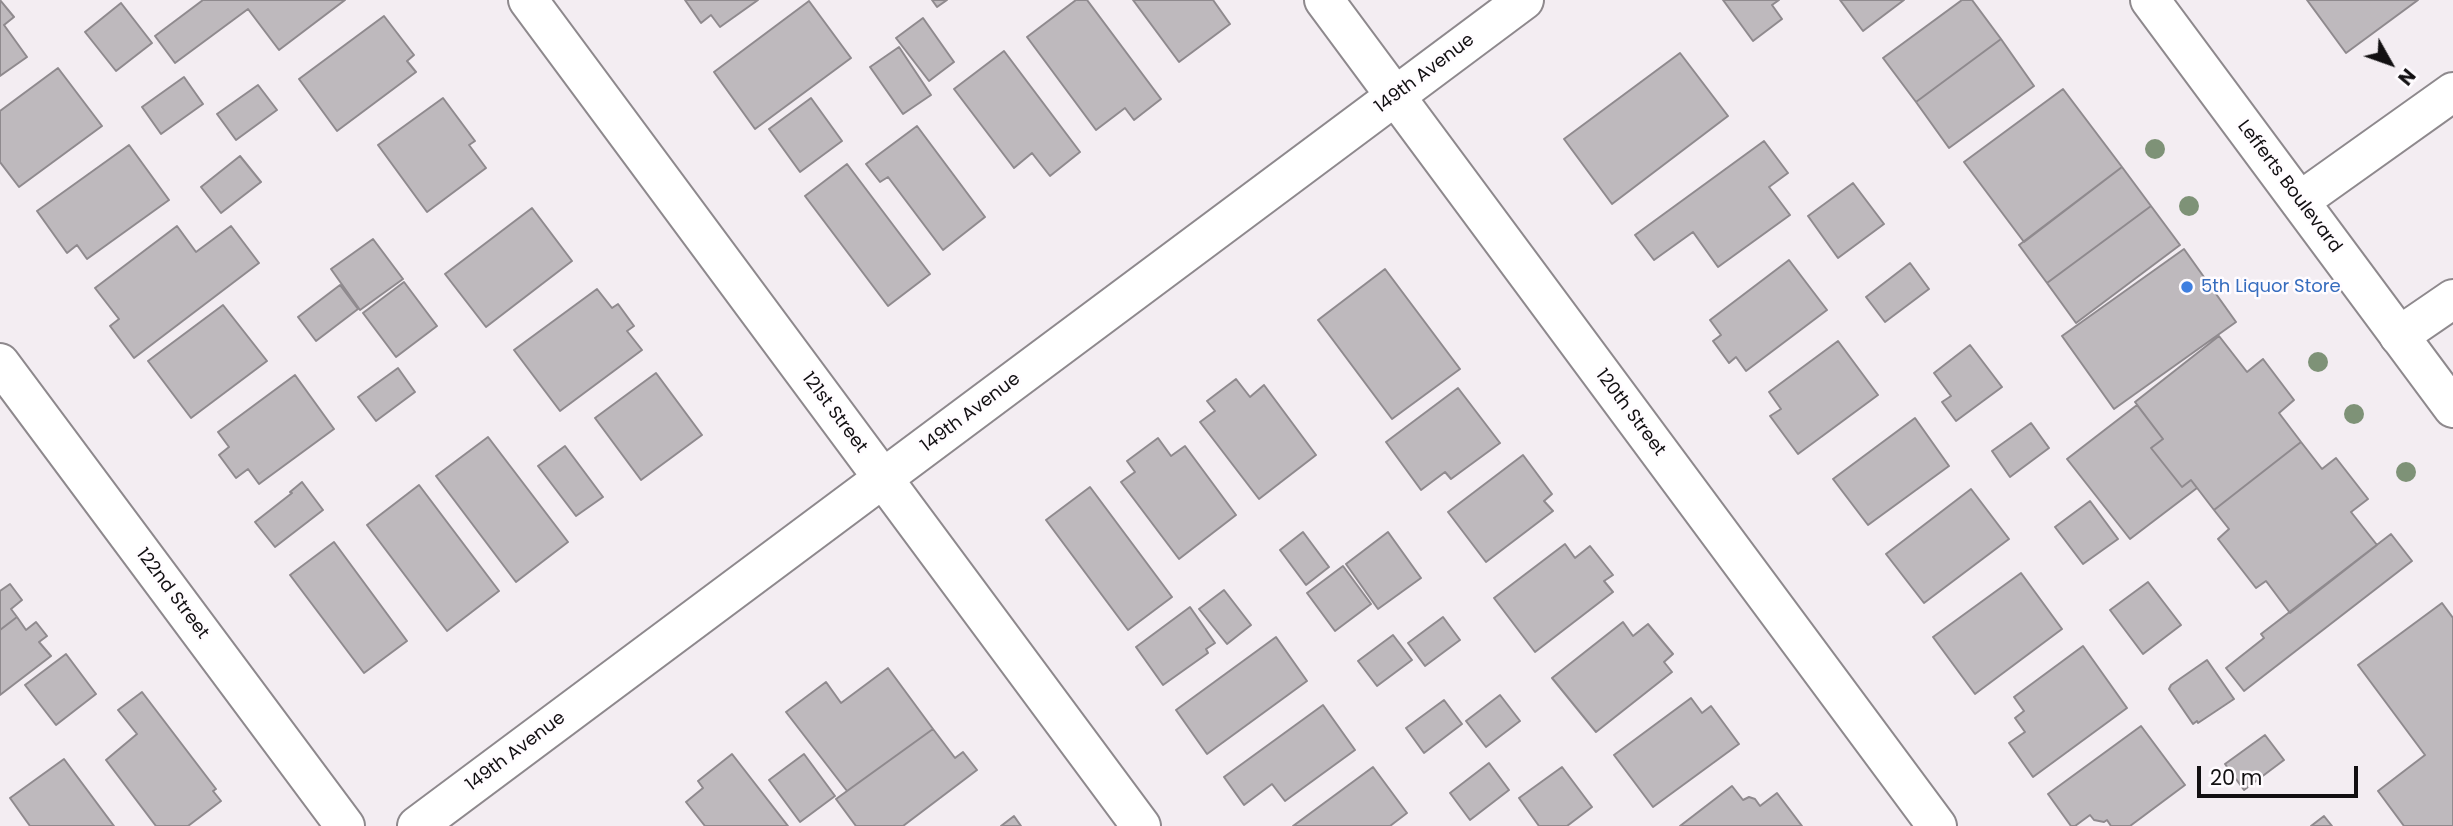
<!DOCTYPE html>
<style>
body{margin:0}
#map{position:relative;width:2453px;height:826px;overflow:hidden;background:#f3edf2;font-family:Poppins,sans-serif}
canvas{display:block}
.north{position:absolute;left:2355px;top:28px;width:70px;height:70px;-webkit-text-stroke:5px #fffcff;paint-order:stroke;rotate:130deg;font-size:19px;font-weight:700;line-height:28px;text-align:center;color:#121012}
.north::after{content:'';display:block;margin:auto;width:24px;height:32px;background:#121012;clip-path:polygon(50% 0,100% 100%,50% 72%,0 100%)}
.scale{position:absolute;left:2197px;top:766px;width:161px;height:32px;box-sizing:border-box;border:4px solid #121012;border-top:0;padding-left:9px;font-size:21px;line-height:24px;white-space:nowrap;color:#121012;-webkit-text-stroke:5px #fffcff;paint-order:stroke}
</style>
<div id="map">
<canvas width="2453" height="826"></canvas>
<div class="north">N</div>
<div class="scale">20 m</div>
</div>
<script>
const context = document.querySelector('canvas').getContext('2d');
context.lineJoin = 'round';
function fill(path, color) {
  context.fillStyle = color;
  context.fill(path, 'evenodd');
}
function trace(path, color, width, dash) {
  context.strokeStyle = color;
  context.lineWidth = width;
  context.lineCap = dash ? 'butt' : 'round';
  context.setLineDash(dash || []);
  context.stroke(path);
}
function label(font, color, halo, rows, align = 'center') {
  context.font = font + ' Poppins,sans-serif';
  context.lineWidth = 5;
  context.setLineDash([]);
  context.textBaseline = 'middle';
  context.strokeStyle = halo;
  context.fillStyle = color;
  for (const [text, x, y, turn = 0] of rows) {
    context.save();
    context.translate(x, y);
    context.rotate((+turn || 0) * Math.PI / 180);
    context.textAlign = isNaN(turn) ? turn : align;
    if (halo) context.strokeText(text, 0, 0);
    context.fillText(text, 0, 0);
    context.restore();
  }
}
const building = new Path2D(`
 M0 0 14 17 4 25 27 57 0 76Z
 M203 0H345L279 50 248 9 175 63 155 36Z
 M685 0H758L720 27 711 15 701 23Z
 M932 0H947L937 7Z
 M1076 0H1087L1161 99 1134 120 1125 108 1096 130 1027 37Z
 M1133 0H1213L1230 24 1179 62Z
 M1723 0H1779L1772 5 1782 19 1753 41Z
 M1840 0H1904L1863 31Z
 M1962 0H1972L2001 39 1916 102 1883 58Z
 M2307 0H2418L2346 53Z
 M809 1 851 58 755 129 714 72Z
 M121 3 152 43 116 71 85 32Z
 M384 16 414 55 407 61 416 72 337 131 299 79Z
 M923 18 954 62 929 81 896 38Z
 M2001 39 2034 86 1949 148 1916 102Z
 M899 47 931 95 903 114 870 67Z
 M1004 51 1080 152 1050 176 1032 153 1014 168 954 89Z
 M1680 53 1728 116 1612 204 1564 139Z
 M58 68 102 126 19 187 0 162V111Z
 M184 77 203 104 161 134 142 107Z
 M258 85 277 110 236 140 217 114Z
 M2063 89 2122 167 2024 242 1964 162Z
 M443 98 475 141 469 145 486 168 427 212 378 145Z
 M811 98 842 141 800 172 769 129Z
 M917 126 985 217 943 250 888 177 880 182 866 164Z
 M1764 141 1788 173 1769 187 1790 215 1718 267 1693 232 1654 260 1635 235Z
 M129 145 169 200 87 259 77 245 67 253 37 211Z
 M240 156 261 182 221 213 201 187Z
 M847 164 930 274 888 306 805 196Z
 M2122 167 2151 206 2047 283 2019 245Z
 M1853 183 1884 224 1838 258 1808 216Z
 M2151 206 2180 245 2076 323 2047 283Z
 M532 208 572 261 486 327 445 274Z
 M177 226 196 252 231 226 259 263 134 358 110 326 119 319 95 288Z
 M373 239 403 279 360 310 331 269Z
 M2184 249 2236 322 2114 409 2062 336Z
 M1789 260 1827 310 1746 371 1736 357 1729 363 1713 341 1721 335 1710 320Z
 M1910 263 1929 289 1885 322 1866 297Z
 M1385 269 1460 369 1392 419 1318 320Z
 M404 282 437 326 396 357 363 313Z
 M340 285 358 309 316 341 298 317Z
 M597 289 612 308 618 304 634 326 627 331 642 350 560 411 514 350Z
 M223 305 267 361 191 418 148 361Z
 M2219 336 2247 372 2263 359 2294 400 2279 413 2301 442 2214 510 2191 480 2182 487 2151 448 2163 439 2135 402Z
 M1838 341 1878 395 1798 454 1770 416 1781 409 1769 392Z
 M1970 345 2002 387 1956 421 1942 402 1951 396 1934 373Z
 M398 368 415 392 376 421 358 397Z
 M656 373 702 435 641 480 595 418Z
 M295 375 334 429 259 484 248 469 236 478 219 455 229 447 218 432Z
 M1236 379 1250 397 1264 385 1316 455 1259 499 1200 422 1215 411 1207 401Z
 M1458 388 1500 443 1451 479 1445 472 1421 490 1386 442Z
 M2137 405 2163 439 2151 448 2182 487 2191 480 2197 488 2130 539 2067 459Z
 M1915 418 1949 466 1868 525 1833 479Z
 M2031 423 2049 448 2010 477 1992 451Z
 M488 437 568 542 516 582 436 476Z
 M1158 438 1171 456 1185 446 1236 515 1179 559 1121 482 1135 472 1127 461Z
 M2301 442 2322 469 2336 458 2368 499 2351 512 2377 545 2290 613 2266 581 2256 588 2218 539 2229 529 2214 510Z
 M565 446 603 497 576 516 538 466Z
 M1523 455 1552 494 1544 501 1553 511 1486 562 1448 512Z
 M302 482 323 510 275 547 255 522 292 493 290 492Z
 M419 485 499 591 447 631 367 525Z
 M1090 487 1172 597 1128 630 1046 520Z
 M1971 489 2009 539 1924 603 1886 554Z
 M2090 501 2118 539 2083 564 2055 527Z
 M1303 532 1329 567 1306 585 1280 550Z
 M1388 532 1421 578 1378 609 1346 564Z
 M2391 534 2412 561 2244 691 2226 668 2264 638 2261 634Z
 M334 542 407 641 364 673 290 575Z
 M1565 544 1575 558 1590 546 1613 575 1604 581 1613 592 1535 652 1494 598Z
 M1343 566 1371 604 1335 631 1307 593Z
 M2021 573 2062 629 1975 694 1933 637Z
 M2148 582 2181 625 2143 654 2110 610Z
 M10 584 22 600 11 609 17 617 0 630V591Z
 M1224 590 1251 625 1227 644 1199 609Z
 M2442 603 2453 618V826H2404L2378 791 2425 755 2358 665Z
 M1190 607 1215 643 1206 649 1208 653 1163 685 1136 647Z
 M17 617 26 630 36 622 47 636 39 642 51 656 0 695V630Z
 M1443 617 1460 640 1425 666 1408 643Z
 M1623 622 1633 636 1648 624 1673 654 1664 662 1672 672 1596 732 1552 678Z
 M1393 635 1412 660 1377 686 1358 661Z
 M1276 637 1307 681 1207 754 1176 710Z
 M2083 646 2127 708 2033 777 2009 743 2025 732 2015 718 2024 711 2014 697Z
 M66 654 96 694 56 725 25 685Z
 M2207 660 2234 699 2198 723 2197 721 2193 724 2169 689 2171 685Z
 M888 668 933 729 847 791 786 712 826 682 841 703Z
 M142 692 216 789 213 791 221 801 188 826H156L106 760 137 734 118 710Z
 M1500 695 1520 721 1486 747 1466 721Z
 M1691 698 1702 713 1711 706 1739 744 1653 807 1614 755Z
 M1444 700 1462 724 1424 753 1406 728Z
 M1323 705 1355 750 1285 801 1272 784 1244 805 1224 777Z
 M2141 726 2185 785 2130 826H2111L2107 820 2104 822 2094 820 2090 815 2075 826H2071L2048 794Z
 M933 729 955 758 963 752 977 770 903 826H856L836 799Z
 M2265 735 2284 760 2244 790 2225 764Z
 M732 754 788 826H705L686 802 703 788 698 781Z
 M804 754 835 796 800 822 769 780Z
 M64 759 114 826H30L10 798Z
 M1489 763 1509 790 1470 820 1450 793Z
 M1373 767 1407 813 1390 826H1293Z
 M1562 767 1592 807 1567 826H1539L1519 798Z
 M1732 786 1743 800 1749 797 1755 799 1760 806 1777 793 1802 826H1680Z
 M1014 816 1021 826H1001Z
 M2324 816 2332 826H2311Z`);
fill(building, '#beb9bd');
trace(building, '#8f8a8e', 2);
const minor = new Path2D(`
 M528 0 1141 826
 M1324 0 1937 826
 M2300 201 2453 92
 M2399 336 2453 299
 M0 363 345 826
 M417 826 1524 0`);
const major = new Path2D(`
 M2150 0 2453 408`);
trace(minor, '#8e898d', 42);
trace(major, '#8e898d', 42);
trace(minor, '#fff', 38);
trace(major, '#fff', 38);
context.fillStyle = '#7e9277';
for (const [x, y] of [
 [2155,149],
 [2189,206],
 [2318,362],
 [2354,414],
 [2406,472]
]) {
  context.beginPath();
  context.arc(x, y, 10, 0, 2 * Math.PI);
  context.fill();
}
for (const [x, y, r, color] of [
 [2187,287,7,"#3f7fe0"]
]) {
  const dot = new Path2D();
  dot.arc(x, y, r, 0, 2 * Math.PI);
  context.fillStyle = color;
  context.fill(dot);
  trace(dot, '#fffcff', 2.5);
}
label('18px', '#121012', '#fffcff', [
 ["149th Avenue",1425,74,-37],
 ["Lefferts Boulevard",2289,187,53],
 ["121st Street",834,413,53],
 ["149th Avenue",971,413,-37],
 ["120th Street",1630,413,53],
 ["122nd Street",172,594,53],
 ["149th Avenue",516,752,-37]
]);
label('18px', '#366cbe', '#fffcff', [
 ["5th Liquor Store",2201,287]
], 'left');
</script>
